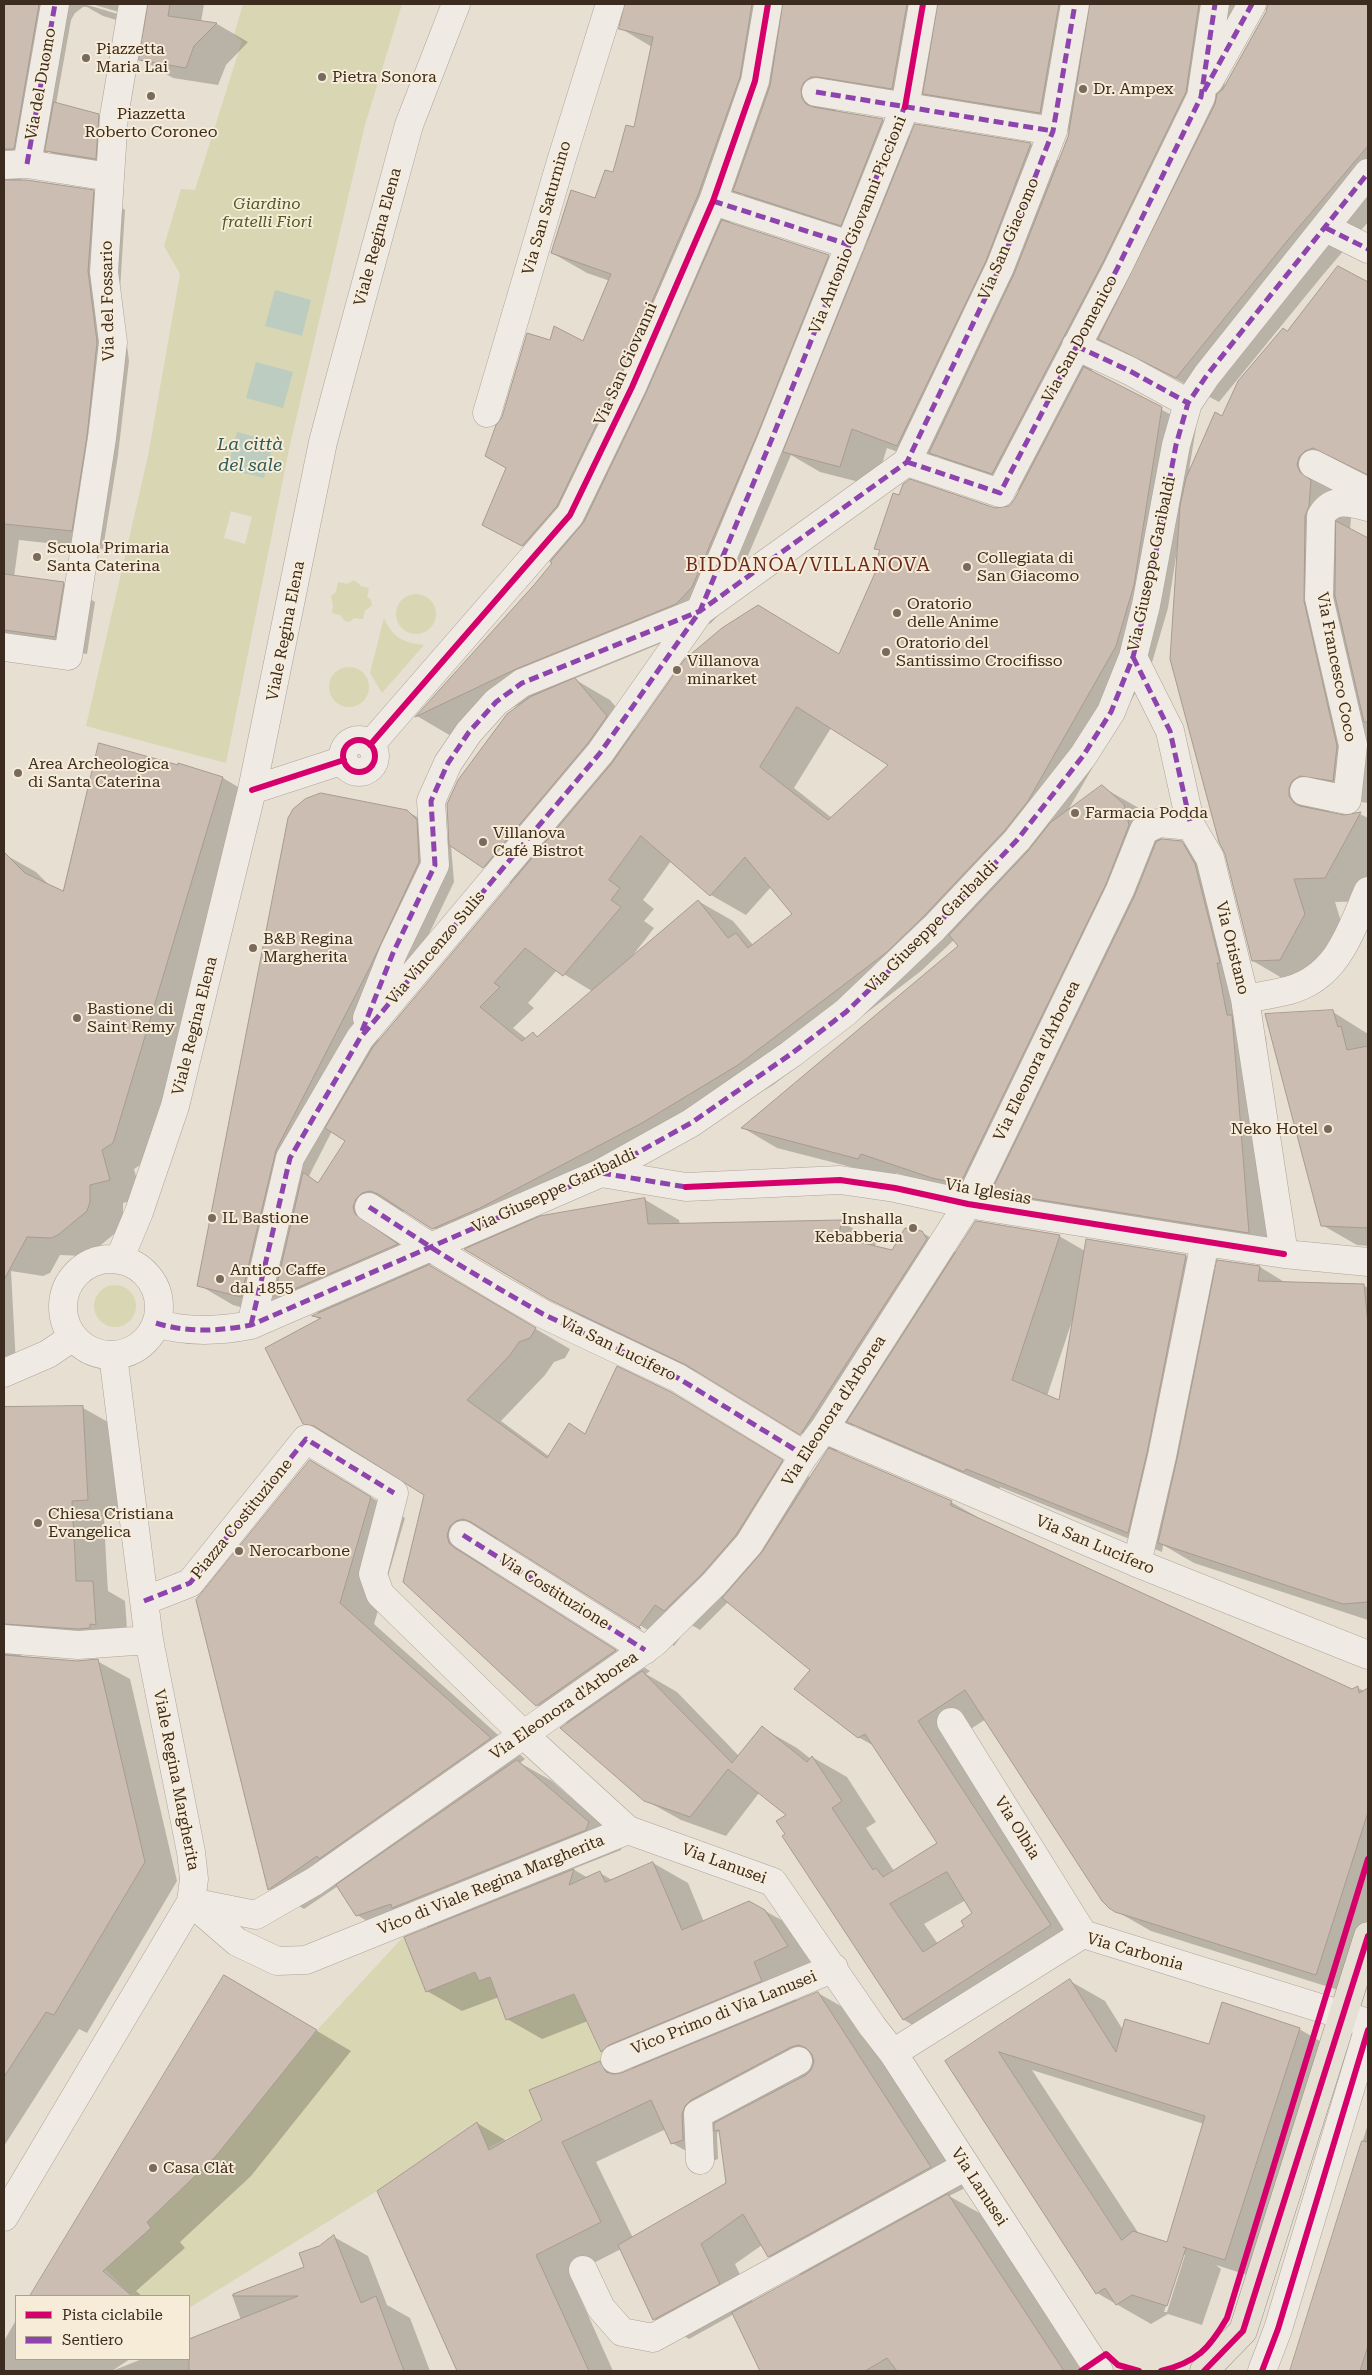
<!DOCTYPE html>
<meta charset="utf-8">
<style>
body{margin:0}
#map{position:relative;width:1372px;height:2375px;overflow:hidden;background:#e7dfd1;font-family:"Roboto Serif",serif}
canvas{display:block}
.frame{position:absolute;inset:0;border:5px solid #3c2c20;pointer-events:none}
.legend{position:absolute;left:15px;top:2295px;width:175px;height:65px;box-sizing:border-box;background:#f7ecd8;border:1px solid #ac9f8e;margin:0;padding:6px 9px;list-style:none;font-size:15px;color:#3c2c20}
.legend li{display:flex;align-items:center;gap:10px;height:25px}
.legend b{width:25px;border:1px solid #ac9f8e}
</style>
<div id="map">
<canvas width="1372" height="2375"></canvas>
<div class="frame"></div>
<ul class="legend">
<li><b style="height:6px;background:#d6006c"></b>Pista ciclabile</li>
<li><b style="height:6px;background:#8e44ad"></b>Sentiero</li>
</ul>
</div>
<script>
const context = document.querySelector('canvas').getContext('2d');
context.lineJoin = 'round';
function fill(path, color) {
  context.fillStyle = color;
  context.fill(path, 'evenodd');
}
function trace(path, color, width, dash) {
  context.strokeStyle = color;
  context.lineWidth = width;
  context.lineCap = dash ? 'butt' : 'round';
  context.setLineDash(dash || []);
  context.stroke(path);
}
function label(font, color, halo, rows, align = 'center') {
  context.font = font + ' "Roboto Serif",serif';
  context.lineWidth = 4;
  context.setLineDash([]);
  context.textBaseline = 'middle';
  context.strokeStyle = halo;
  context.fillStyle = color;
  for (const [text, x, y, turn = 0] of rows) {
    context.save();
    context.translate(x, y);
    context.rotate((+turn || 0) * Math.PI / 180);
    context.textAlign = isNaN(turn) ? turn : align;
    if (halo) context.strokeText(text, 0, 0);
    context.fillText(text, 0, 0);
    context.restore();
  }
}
fill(new Path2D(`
 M243 4H402L365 125 289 449 226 763 86 726 148 456 180 274 164 246 181 189 195 190 242 41 234 35ZM231 511 252 517 245 544 224 538Z
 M354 580 361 586 369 588 367 596 371 600 372 605 365 611 363 619 354 618 351 621 346 622 340 615 332 613 333 605 331 596 336 592 338 582 347 584Z
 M396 614a20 20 0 1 1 40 0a20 20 0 1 1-40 0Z
 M384 618C392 637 403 643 424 645L382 693 370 673Z
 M329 687a20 20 0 1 1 40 0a20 20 0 1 1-40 0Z
 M94 1306a21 21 0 1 1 42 0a21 21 0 1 1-42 0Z
 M404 1936 426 1991 475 1973 479 1981 490 1977 554 2001 575 1995 605 2059 529 2090 532 2097 558 2111 488 2148 476 2122 377 2191 189 2308V2296H132L105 2269 151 2228 147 2222 216 2156 317 2030Z`), '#d8d6b3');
fill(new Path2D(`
 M275 290 311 300 302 336 265 326Z
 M256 362 293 372 283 408 246 398Z
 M237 432 274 442 264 478 227 469Z`), '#bcccc1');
fill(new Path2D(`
 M4 4H84L121 15 122 13 92 4H204L201 22 217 24 248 42 226 65 218 85 173 78 141 59 146 29 103 16 87 7H83L75 13 71 20 56 104 98 115 116 125 113 168 64 161 48 151 46 167 22 177 21 181 93 191 125 210 120 290 129 361 118 455 103 549 19 540 14 577 63 583 95 602 87 654 4 643Z
 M626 4H1241L1234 22 1224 88 1267 12V4H1368V222L1322 276 1219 402 1106 342 1091 372 1196 428 1189 470 1223 418 1338 268 1368 283V476L1355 471 1350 530 1368 539V803L1341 799 1333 804 1330 811V814L1344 817 1360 814 1368 818V898L1366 901 1335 902 1346 938 1294 985 1253 961 1179 550H1177L1168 608 1151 666 1067 812 1102 787 1137 807 1158 825 1162 840 1181 842 1217 862 1261 1034 1266 1037 1283 1252 968 1197 896 1173 894 1178 777 1148 743 1128 959 947 954 940 921 971 773 1085 676 1142 529 1221 530 1222 644 1199 679 1220 680 1225 842 1222 876 1242 875 1247 892 1251 921 1232 957 1253 1059 1236 1085 1251 1087 1240 1186 1256 1216 1273 1260 1267 1286 1283 1363 1285 1368 1288V1620L1194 1563 1163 1545 1162 1552 1000 1487 998 1491 883 1441 854 1425 836 1453 951 1502 986 1522 1352 1691 1358 1688 1368 1693V1940L1351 1994 1151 1931 1116 1911 986 1719 952 1741 1085 1945 939 2040 904 2020 784 1837 787 1835 788 1816 759 1793 726 1836 681 1820 645 1800 569 1724 537 1705 404 1582 426 1494 347 1445 339 1443 304 1423 321 1320 314 1316 320 1314 282 1292 276 1317 233 1305 199 1285 407 811 442 832 450 840 523 703 451 736 417 716 535 586 553 563 484 524 507 467 551 342H583L610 281 587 273 552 253 614 173 635 128 652 47 620 28ZM929 96 959 113 1070 131 1059 161 1031 144 916 126 911 136 883 120 836 112 839 102 927 108ZM741 194 769 211 869 242 857 272 828 256 729 224ZM887 448 933 465 937 456 965 472 1020 491 1009 507 995 509 876 548 881 551 877 573 839 655 636 731 610 700 574 679 711 623 726 607 791 455 820 472 875 486ZM831 728 890 765 832 818 794 788ZM451 845 512 884 377 1042 454 882ZM671 861 711 895 746 915 771 887 794 914 753 945 733 921 698 901 630 959 654 928 644 921 654 909 643 900ZM557 970 592 991 539 1037 533 1034 527 1039 513 1028 534 1008 528 1003ZM332 1131 346 1141 319 1183 309 1177 310 1174ZM405 1211 587 1320 713 1380 830 1450 811 1478 706 1414 586 1435 550 1457 501 1421 545 1375 554 1362 565 1358 570 1349 428 1266 431 1264 390 1236 396 1213ZM1073 1318H1074L1060 1402 1047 1396ZM499 1539 674 1646 690 1624 700 1630 729 1601 811 1670 858 1737 876 1747 939 1843 894 1871 866 1828 876 1822 847 1777 812 1757 811 1759 797 1748 762 1728 739 1756 677 1692 646 1674 650 1671 490 1570 484 1564 491 1541ZM966 1900 974 1913 966 1926 938 1944 924 1924Z
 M223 778 255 797 145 1162 134 1169 142 1198 123 1203V1221L119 1230 90 1254 84 1256 60 1255 50 1273 43 1276 11 1271 16 1365 4 1374V854L36 872 51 887 63 893Z
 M1333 1012 1368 1034V1246L1357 1245 1322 1225Z
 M4 1408H83L115 1426 121 1518 104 1519 107 1576 108 1591 125 1601 128 1643 24 1648 21 1657 77 1662 97 1661 130 1679 177 1881 87 2033 79 2029 4 2146Z
 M345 1481 405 1518 374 1624 525 1759 520 1763 552 1781 623 1843 621 1850 573 1869 588 1878 600 1873 612 1880 653 1863 688 1883 704 1922 749 1902 785 1922 822 1966 789 1982 797 2002 818 1993 853 2013 965 2188 949 2196 983 2215 1085 2371H762L734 2314 689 2339 654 2319 621 2249 570 2275 613 2371H458L378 2192 477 2123 507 2141 544 2121 600 2062 621 2075 634 2069 602 2051 588 2021 542 2039 507 2019 499 1997 462 2011 427 1991 430 1928 423 1925 392 1936 357 1915 338 1886 304 1909 269 1889ZM666 2129 672 2143 707 2163 718 2159 717 2135 718 2131 720 2133 727 2184 633 2238 596 2162ZM762 2245 768 2256 802 2276 753 2302 735 2264Z
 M224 1976 351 2051 251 2176 180 2242 185 2248 136 2291 142 2296H31Z
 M1070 1981 1105 2001 1123 2030 1209 2046 1299 2029 1334 2049 1260 2279 1216 2265 1221 2269 1202 2325 1168 2314 1151 2324 1097 2293 947 2062ZM1032 2070 1204 2124 1168 2243 1139 2234ZM1183 2255H1185L1167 2312H1164Z
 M1368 2124V2371H1291Z
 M334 2237 368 2256 387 2305 410 2318 430 2371H325L322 2363 303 2371H4V2341L16 2320V2359H130L112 2371 142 2359H189V2341L241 2320 232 2295 306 2268 320 2247Z`), '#0003');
const building = new Path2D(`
 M4 4H39L14 149H4Z
 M148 4H170L168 16 217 23 194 46 186 68 139 60Z
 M625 4H752L740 77 698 195 618 380 557 506 522 546 482 525 506 468 485 456 496 425 502 417 527 333 550 340 554 326 583 341 611 274 551 253 571 190 595 198 605 170 613 172 626 125 634 127 653 37 619 29Z
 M783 4H907L892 89 818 77H811L804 82 801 89 802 98 806 104 813 107 883 119 841 226 733 191 770 86Z
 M938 4H1059L1040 113 923 94Z
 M1090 4H1199L1186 92 1104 260 992 474 929 453 1014 274 1068 137Z
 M1268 4H1368V146L1287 241 1176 378 1098 339 1215 104 1217 94 1223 89 1266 12Z
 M54 102 99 114 96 159 45 151Z
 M915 124 1031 143 986 261 897 446 852 429 840 467 783 452Z
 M4 180H26L94 190 88 271 97 342 87 436 72 531 4 524Z
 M722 220 829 255 757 435 692 587 676 604 516 669 415 717 534 585 552 563 550 562 584 522 646 393Z
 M1338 266 1368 282V475L1313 448 1305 451 1299 457 1297 465 1300 472 1311 480 1309 506 1305 516 1304 601 1337 746 1333 781 1300 776 1292 781 1289 788V796L1294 803 1300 806 1344 815 1361 812 1325 878 1294 879 1305 914 1280 960 1252 961 1225 854 1219 842 1170 659 1180 506 1186 478 1215 412 1222 416 1238 381 1283 328 1287 331Z
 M1084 367 1162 407 1134 585 1116 646 1028 801 1005 830 923 917 887 952 738 1065 642 1123 480 1208 432 1229 378 1194 370 1191 362 1193 356 1199 353 1207 355 1214 398 1244 283 1294 276 1288 303 1172 318 1183 345 1141 325 1128 373 1047 612 763 684 660 722 628 758 605 839 654 875 573 872 571 880 550 874 549 893 493 899 495 903 484 910 479 995 508 1009 506 1014 500ZM797 707 888 765 828 820 760 767ZM641 836 710 896 745 857 792 914 748 948 736 933 728 938 698 900 537 1037 533 1032 522 1041 480 1007 500 987 494 983 525 948 563 976 621 907 611 900 620 888 609 880Z
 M1336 521 1368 538V722H1364L1335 596Z
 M4 574 64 582 55 637 4 630Z
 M575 678 607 716 588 743 483 868 449 845 447 804 458 780 507 714 530 697Z
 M99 743 178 765V763L223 777 113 1143 102 1150 110 1180 90 1185V1202L87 1211 58 1235 51 1238 27 1237 4 1280V852L25 873 63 891Z
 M1102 785 1124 804 1129 825 1106 884 960 1184 932 1178 861 1154 858 1159 741 1128 958 946 949 935 1028 851 1050 823Z
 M321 793 407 810 417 820 419 862 370 967 276 1150 241 1297 197 1286 288 818 293 809 305 799Z
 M1162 839 1182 841 1195 864 1220 963H1217L1227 1015H1232L1249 1233 991 1192 1134 897 1156 842Z
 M1333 1010 1338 1027 1341 1026 1347 1050 1368 1046V1228L1321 1226 1265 1014Z
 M645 1198 648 1224 842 1220 838 1237 892 1250 905 1228 922 1231 927 1239 800 1435 686 1365 550 1300 464 1249 540 1216Z
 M976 1221 1060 1235 1012 1380 1059 1400 1086 1239 1186 1255 1147 1453 1128 1533 966 1469 964 1472 847 1422Z
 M1217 1260 1260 1266 1258 1281 1364 1284 1368 1324V1602L1343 1604 1158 1543 1177 1459Z
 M429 1265 536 1328 530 1338 519 1342 510 1355 467 1400 547 1458 569 1423 585 1434 617 1366 671 1392 783 1460 736 1535 703 1573 664 1611 655 1605 639 1627 641 1629 471 1522 463 1519 456 1521 450 1526 447 1535 449 1543 455 1548 616 1650 536 1706 403 1582 424 1495 314 1426 303 1424 265 1348 321 1318 312 1316Z
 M83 1406 88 1500 72 1501 75 1556 76 1581H93L96 1625 90 1624V1628L78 1629 4 1624V1407Z
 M829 1448 952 1501 950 1505 1352 1689 1358 1686 1359 1693 1368 1688V1812L1316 1975 1115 1912 1109 1908 1102 1901 965 1690 918 1721 1051 1925 903 2020 782 1836 785 1834 776 1821 786 1815 728 1769 690 1817 644 1801 560 1728 642 1671 732 1763 762 1726 807 1762 812 1756 842 1801 832 1808 873 1870 876 1868 883 1877 937 1843 865 1734 858 1738 794 1689 810 1670 722 1598 762 1552ZM947 1872 972 1913 961 1921 964 1926 923 1952 890 1904Z
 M310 1460 371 1497 340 1603 491 1738 319 1859 317 1856 268 1890 196 1600Z
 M4 1655 77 1661 98 1659 145 1862 54 2015 46 2012 4 2077Z
 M517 1760 589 1822 586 1830 392 1908 391 1904 356 1916 336 1885Z
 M653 1862 682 1930 749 1901 765 1910 788 1946 754 1962 762 1981 609 2045 601 2052 574 1994 506 2020 490 1977 479 1981 475 1972 426 1992 404 1937 574 1869 569 1885 600 1871 605 1882Z
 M224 1975 317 2030 216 2156 147 2222 151 2228 103 2271 132 2296H30Z
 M1070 1979 1116 2052 1125 2019 1209 2044 1222 2002 1300 2028 1225 2260 1183 2247 1186 2248 1167 2306 1132 2295 1116 2305 1105 2288 1096 2294 945 2061ZM999 2052 1205 2116 1167 2242 1133 2231 1122 2240Z
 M818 1992 931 2167 768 2257 743 2214 701 2244 720 2284 653 2320 618 2245 726 2183 719 2130 714 2131V2123L806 2075 811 2070 814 2062 812 2054 806 2048 799 2045 791 2047 691 2100 685 2106 682 2114 683 2140 671 2144 651 2100 562 2142 601 2222 536 2255 589 2371H457L377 2191 477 2122 489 2150 542 2120 529 2090 600 2061 606 2072 613 2074 621 2073Z
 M1362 2141 1368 2142V2346L1360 2371H1290Z
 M948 2194 1064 2371H897L887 2358 865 2371H760L732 2313Z
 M334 2235 361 2303 376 2296 404 2371H189V2339L298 2296H233V2294L304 2267 299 2253 319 2246Z`);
fill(building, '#cbbdb1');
trace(building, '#a89a8f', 1);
const minor = new Path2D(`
 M1209 81 1252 4
 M816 92 1053 131
 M27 164 55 4
 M4 165 27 164 110 177
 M713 201 850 245
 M1326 228 1368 249
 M1076 346 1130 371 1188 403
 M487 413 562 158 610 4
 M907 462 1000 493 1118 267 1201 97 1215 4
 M1313 464 1368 492
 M4 647 68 656 102 438 113 342 104 272 110 177 114 116 133 4
 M1133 657 1170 731 1191 826 1210 858 1245 999 1284 1254
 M343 756a16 16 0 1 1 32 0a16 16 0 1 1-32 0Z
 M370 745 570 515 632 387 713 201 755 81 768 4
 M252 790 344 760
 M1304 791 1347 800 1353 745 1319 598 1321 516C1332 497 1350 502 1368 507
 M1245 999C1260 996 1275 994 1290 990 1338 976 1350 932 1368 891
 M367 1018 393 953 435 865 431 801 448 763 469 732 496 702 522 683 700 611 907 462 1000 267 1053 131 1075 4
 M601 1173 686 1187 840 1180 895 1188 968 1204 1205 1242 1284 1254 1368 1262
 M369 1207 443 1255 503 1291 543 1314 678 1378 794 1449 803 1457
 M63 1307a48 48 0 1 1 96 0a48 48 0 1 1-96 0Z
 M119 1260 139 1212 175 1106 252 790 323 442 342 371 409 125 456 4
 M156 1323C187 1333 220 1331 251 1325L601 1173 691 1123 791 1054 846 1012 934 928 1017 840 1083 756 1111 712 1133 657 1146 605 1176 445 1188 403 1207 375 1368 173
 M251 1325 290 1158 360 1038 600 753 700 611 771 441 905 107 923 4
 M4 1373 48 1354 73 1337
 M824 1429 1137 1563 1368 1655
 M463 1535 645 1650
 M1137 1563 1162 1456 1205 1242
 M144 1601 190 1583 306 1439 394 1493 373 1574 380 1594 524 1735 628 1830 773 1882 872 2026 893 2053 1099 2371
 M4 1639 78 1645 149 1640
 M951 1722 1083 1934
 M191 1902 256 1915 315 1881 654 1643 714 1584 749 1544 803 1457 824 1429 968 1204 1120 890 1144 830 1159 823 1191 826
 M192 1903 237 1942 277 1961 306 1960 628 1830
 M893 2053 1083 1934 1368 2023
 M615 2059 834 1968
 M700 2160 698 2114 798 2061
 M4 2217 191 1902 194 1879 191 1852 149 1640 113 1355
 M583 2270 601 2308 622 2332 653 2338 966 2166
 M1262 2371 1278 2329 1368 2030`);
const major = new Path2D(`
 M1204 2371 1243 2331 1368 1936`);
trace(minor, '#aca499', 29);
trace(major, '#928a80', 29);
trace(minor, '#efeae3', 28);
trace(major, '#e6e0d4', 28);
trace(new Path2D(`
 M1204 91 1252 4
 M816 92 1053 131
 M27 164 55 4
 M713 201 850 245
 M1326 228 1368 249
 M1076 346 1130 371 1188 403
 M907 462 1000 493 1118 267 1201 97 1215 4
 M1133 657 1170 731 1191 826
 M362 1031 393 953 435 865 431 801 448 763 469 732 496 702 522 683 700 611 907 462 1000 267 1053 131 1075 4
 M601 1173 686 1187
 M369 1207 443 1255 503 1291 543 1314 678 1378 794 1449 803 1457
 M156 1323C187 1333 220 1331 251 1325L601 1173 691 1123 791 1054 846 1012 934 928 1017 840 1083 756 1111 712 1133 657 1146 605 1176 445 1188 403 1207 375 1368 173
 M251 1325 290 1158 360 1038 600 753 700 611 771 441 906 103
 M463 1535 645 1650
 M144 1601 190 1583 306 1439 394 1493`), '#8e44ad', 5, [10, 5]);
trace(new Path2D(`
 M905 107 923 4
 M343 756a16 16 0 1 1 32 0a16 16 0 1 1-32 0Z
 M370 745 570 515 632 387 713 201 755 81 768 4
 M252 790 344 760
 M686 1187 840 1180 895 1188 968 1204 1284 1254
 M1081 2371 1106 2354 1118 2365 1139 2371
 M1161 2371C1197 2362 1209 2349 1227 2318L1368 1859
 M1204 2371 1243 2331 1368 1936
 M1262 2371 1278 2329 1368 2030`), '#d6006c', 6);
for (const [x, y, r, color] of [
 [86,58,5,"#786b5e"],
 [322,77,5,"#786b5e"],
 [1083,89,5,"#786b5e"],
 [151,96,5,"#786b5e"],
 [37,557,5,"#786b5e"],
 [967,567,5,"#786b5e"],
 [897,613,5,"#786b5e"],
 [886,652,5,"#786b5e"],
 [677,670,5,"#786b5e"],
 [18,773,5,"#786b5e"],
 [1075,813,5,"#786b5e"],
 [483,842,5,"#786b5e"],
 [253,948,5,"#786b5e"],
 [77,1018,5,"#786b5e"],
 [1328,1129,5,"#786b5e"],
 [212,1218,5,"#786b5e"],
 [913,1228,5,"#786b5e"],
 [220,1279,5,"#786b5e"],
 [38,1523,5,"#786b5e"],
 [239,1551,5,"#786b5e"],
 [153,2168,5,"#786b5e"]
]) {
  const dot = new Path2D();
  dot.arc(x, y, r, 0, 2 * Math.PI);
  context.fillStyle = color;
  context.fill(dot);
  trace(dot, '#f7ecd8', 2);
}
label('16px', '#3c2c20', '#f7ecd8', [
 ["Piazzetta",96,49],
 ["Maria Lai",96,67],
 ["Pietra Sonora",332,77],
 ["Dr. Ampex",1093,89],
 ["Piazzetta",151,114,"center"],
 ["Roberto Coroneo",151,132,"center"],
 ["Scuola Primaria",47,548],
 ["Santa Caterina",47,566],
 ["Collegiata di",977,558],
 ["San Giacomo",977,576],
 ["Oratorio",907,604],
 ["delle Anime",907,622],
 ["Oratorio del",896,643],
 ["Santissimo Crocifisso",896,661],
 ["Villanova",687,661],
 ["minarket",687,679],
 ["Area Archeologica",28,764],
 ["di Santa Caterina",28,782],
 ["Farmacia Podda",1085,813],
 ["Villanova",493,833],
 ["Café Bistrot",493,851],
 ["B&B Regina",263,939],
 ["Margherita",263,957],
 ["Bastione di",87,1009],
 ["Saint Remy",87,1027],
 ["Neko Hotel",1318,1129,"right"],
 ["IL Bastione",222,1218],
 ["Inshalla",903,1219,"right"],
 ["Kebabberia",903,1237,"right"],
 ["Antico Caffe",230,1270],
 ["dal 1855",230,1288],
 ["Chiesa Cristiana",48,1514],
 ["Evangelica",48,1532],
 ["Nerocarbone",249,1551],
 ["Casa Clàt",163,2168]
], 'left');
label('16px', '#3c2c20', '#f7ecd8', [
 ["Via del Duomo",41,84,-80],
 ["Via San Saturnino",547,208,-74],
 ["Via Antonio Giovanni Piccioni",858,225,-68],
 ["Viale Regina Elena",378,237,-75],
 ["Via San Giacomo",1009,239,-67],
 ["Via del Fossario",108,301,-91],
 ["Via San Domenico",1080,339,-62],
 ["Via San Giovanni",626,364,-66],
 ["Via Giuseppe Garibaldi",1152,564,-78],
 ["Viale Regina Elena",286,631,-79],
 ["Via Francesco Coco",1336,667,79],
 ["Via Giuseppe Garibaldi",932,927,-45],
 ["Via Vincenzo Sulis",436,948,-50],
 ["Via Oristano",1232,948,76],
 ["Viale Regina Elena",195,1026,-76],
 ["Via Eleonora d'Arborea",1037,1061,-64],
 ["Via Giuseppe Garibaldi",554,1191,-25],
 ["Via Iglesias",988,1192,10],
 ["Via San Lucifero",618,1349,26],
 ["Via Eleonora d'Arborea",834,1411,-57],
 ["Piazza Costituzione",242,1519,-51],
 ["Via San Lucifero",1095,1545,23],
 ["Via Costituzione",554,1592,32],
 ["Via Eleonora d'Arborea",564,1706,-35],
 ["Viale Regina Margherita",176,1780,79],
 ["Via Olbia",1017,1828,58],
 ["Via Lanusei",724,1864,20],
 ["Vico di Viale Regina Margherita",491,1885,-22],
 ["Via Carbonia",1135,1952,16],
 ["Vico Primo di Via Lanusei",724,2013,-22],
 ["Via Lanusei",979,2187,57]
]);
label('italic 16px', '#4f5926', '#f7ecd8', [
 ["Giardino",267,204],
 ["fratelli Fiori",267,222]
]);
label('italic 18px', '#2f5c57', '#f7ecd8', [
 ["La città",250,445],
 ["del sale",250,466]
]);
context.letterSpacing = '1px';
label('19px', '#6a2a1e', '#f7ecd8', [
 ["BIDDANOA/VILLANOVA",808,565]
]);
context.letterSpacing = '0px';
</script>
